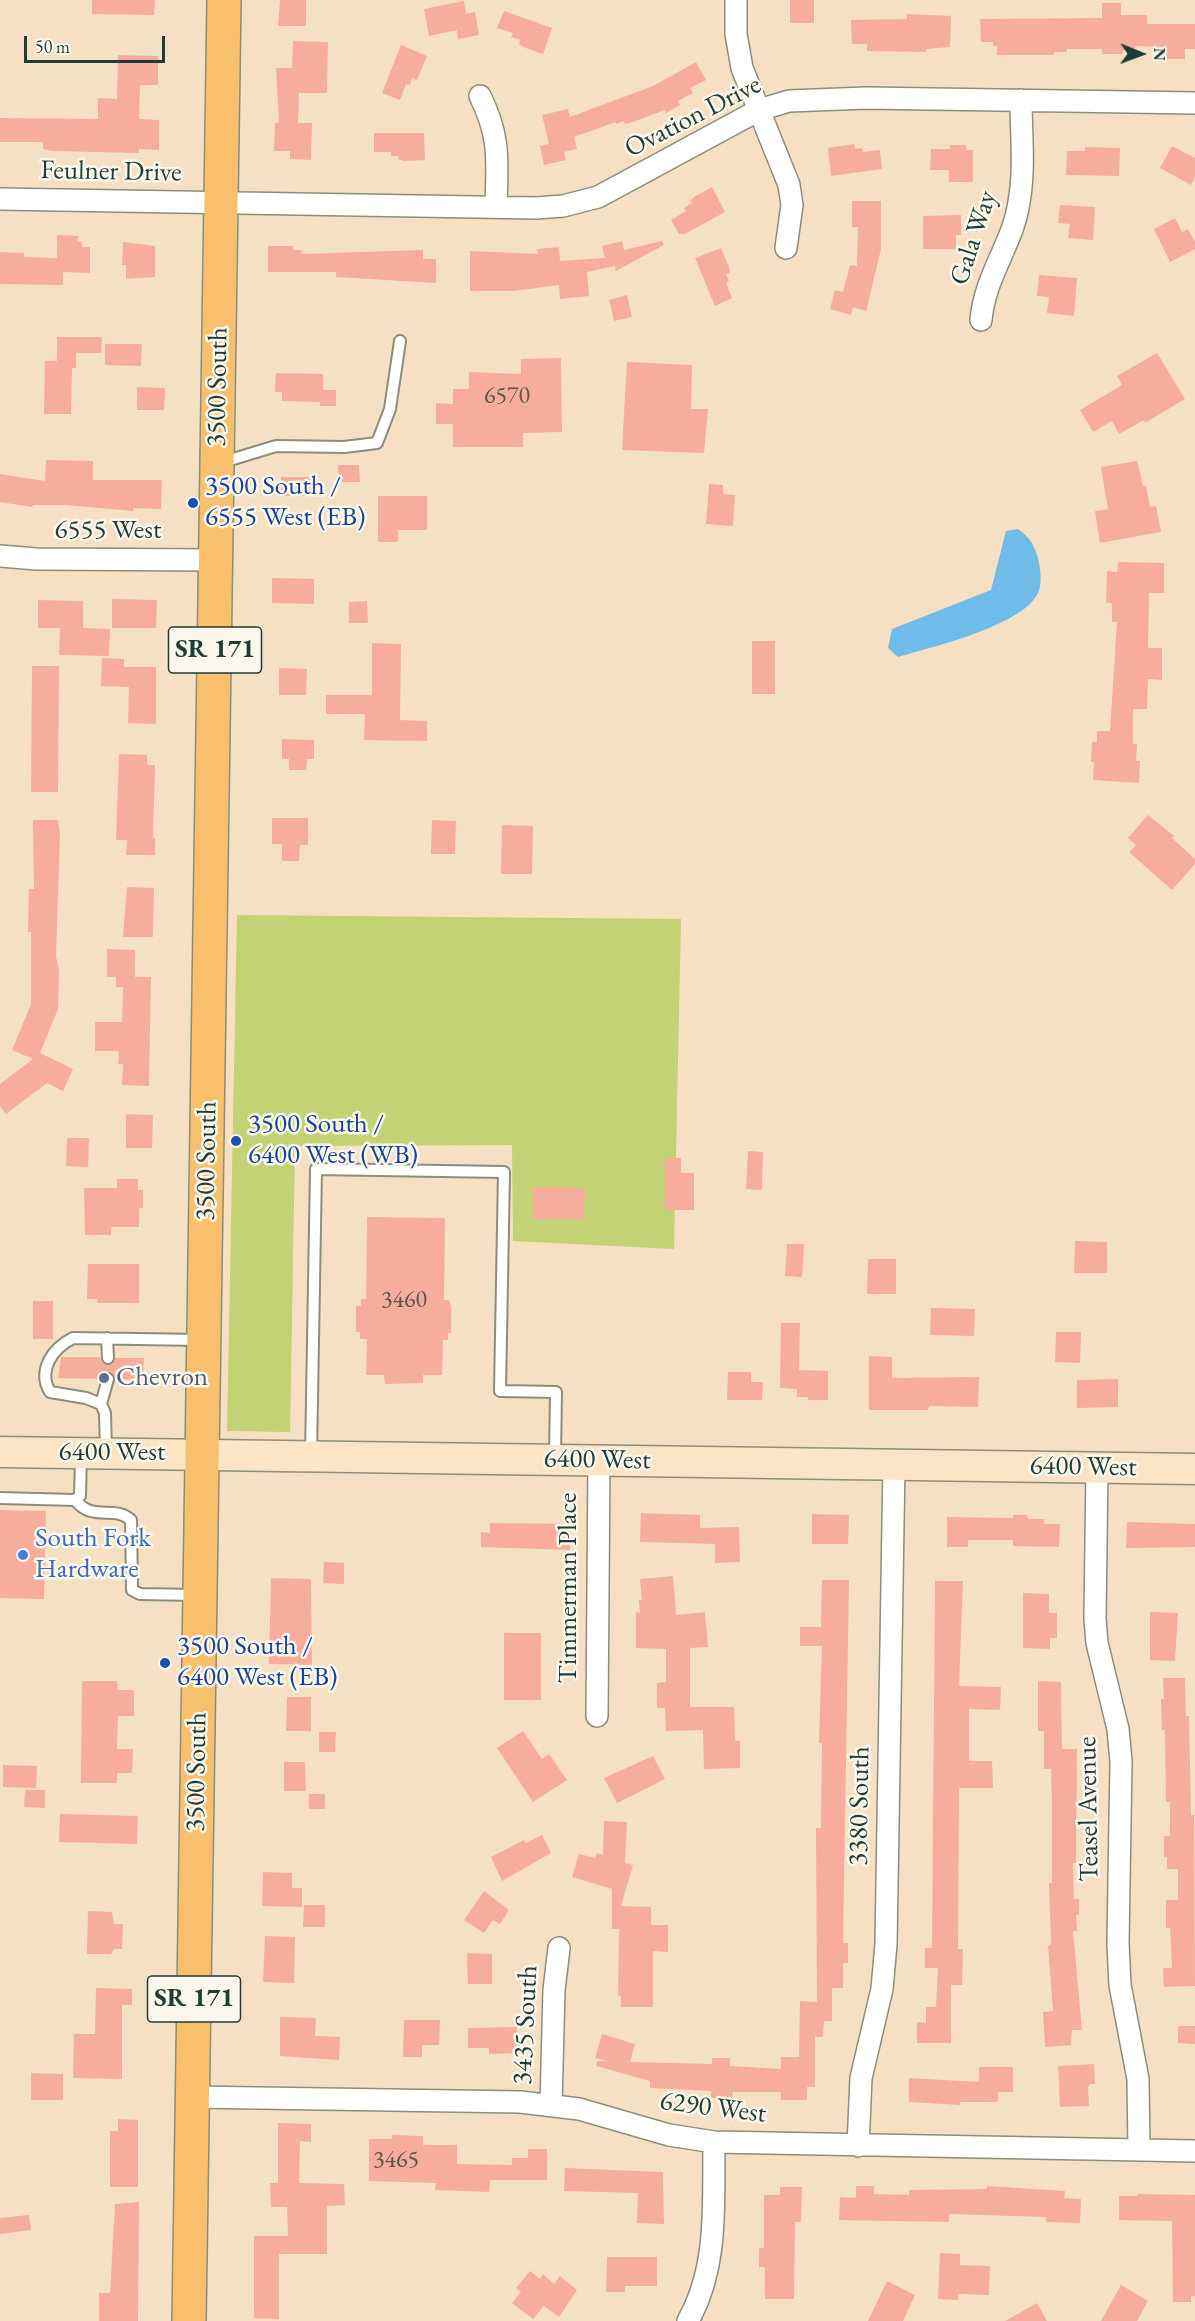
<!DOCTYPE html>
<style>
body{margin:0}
#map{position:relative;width:1195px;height:2321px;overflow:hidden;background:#f5e0c4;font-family:"EB Garamond",serif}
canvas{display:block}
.north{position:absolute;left:1111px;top:24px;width:60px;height:60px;-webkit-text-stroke:4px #fbf7ec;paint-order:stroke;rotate:91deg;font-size:16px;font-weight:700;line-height:24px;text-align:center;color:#1f3d34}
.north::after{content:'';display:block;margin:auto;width:21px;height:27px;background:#1f3d34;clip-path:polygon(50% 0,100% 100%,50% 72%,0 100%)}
.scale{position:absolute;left:24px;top:36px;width:141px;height:27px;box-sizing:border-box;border:3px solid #1f3d34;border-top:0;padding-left:8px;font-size:18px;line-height:21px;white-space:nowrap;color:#1f3d34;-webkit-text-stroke:4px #fbf7ec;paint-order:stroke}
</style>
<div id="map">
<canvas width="1195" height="2321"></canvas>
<div class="north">N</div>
<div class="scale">50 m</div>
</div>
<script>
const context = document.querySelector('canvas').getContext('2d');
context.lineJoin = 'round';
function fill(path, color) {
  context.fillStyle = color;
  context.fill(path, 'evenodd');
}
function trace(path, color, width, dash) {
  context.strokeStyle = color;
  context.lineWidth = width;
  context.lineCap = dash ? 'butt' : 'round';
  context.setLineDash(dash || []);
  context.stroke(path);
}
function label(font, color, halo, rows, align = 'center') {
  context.font = font + ' "EB Garamond",serif';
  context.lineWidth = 5;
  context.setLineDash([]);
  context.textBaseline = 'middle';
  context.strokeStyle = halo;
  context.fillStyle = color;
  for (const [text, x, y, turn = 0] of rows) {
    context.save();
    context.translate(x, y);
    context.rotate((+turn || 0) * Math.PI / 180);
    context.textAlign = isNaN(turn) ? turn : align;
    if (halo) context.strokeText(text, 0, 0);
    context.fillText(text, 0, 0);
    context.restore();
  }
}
fill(new Path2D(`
 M237 915 681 919 674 1249 513 1241 512 1145 295 1146 290 1432 227 1431Z`), '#c3d274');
fill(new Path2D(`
 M1018 529C1031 538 1036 548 1039 563 1041 572 1042 587 1037 595 1018 627 932 647 898 657L888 648 892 629 991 590 1006 531Z`), '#6fbce9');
fill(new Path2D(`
 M92 0H155L154 15 92 14Z
 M280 0H306V26H278Z
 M790 0H814V23H790Z
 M464 1 466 14 475 12 479 35 458 39 457 30 429 36 424 9Z
 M1102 3H1121V15H1147V24H1195V49H1185V59H1166V47L1135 46V50H1123V54H1102V49H1067V52H1054V55H997V46H993V42H981L980 19 1102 18Z
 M504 11 552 28 543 54 523 47 519 44 520 40 511 37 513 33 497 28Z
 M907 14 951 16 950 47 926 49V52L867 51V44H852L851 20 907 19Z
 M293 41 328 42 327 93H299L298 123H312L311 160 290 159V151H274L275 123H279L276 68H292Z
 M401 45 427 56 417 80 412 78 410 85 406 84 400 100 382 93Z
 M118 55 158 56V85H140L139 119 159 120V150L139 149V153L53 151 43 149V142H0V118L98 119V98L117 99Z
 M696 62 706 80 690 88 693 93 678 101 680 105 666 113 665 110 630 123 625 124 624 121 616 124V122L574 137 577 149 564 152 566 160 544 165 540 146 549 144 542 115 568 109 570 117 653 86Z
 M374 133H424L425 160 404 161 398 159 399 156H391V152H374Z
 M854 144 855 149 862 148 863 152 880 150 882 169 831 176 828 148Z
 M950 145H966V150H973V182H949V170H930L931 149H950Z
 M1172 146 1195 158V176L1191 185 1160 168Z
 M1085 147 1120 148 1119 176 1066 175 1067 151H1085Z
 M712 187 725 212 685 234H679L671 220 686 211 684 208 692 203 690 201 694 197Z
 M852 201H881V249L866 311 853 307 851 315 830 309 835 290 843 292 850 265 857 266 858 227H852Z
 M1060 205 1095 207 1093 240 1068 238 1070 224 1058 223Z
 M961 215V235H956V249H923V216Z
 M1175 218 1182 232 1188 229 1195 242V249L1170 262 1154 229Z
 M57 235 78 236 77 242H82V247H90V273L63 272V285L0 284V252L24 253V257L57 258Z
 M622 241 624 250 662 241 664 245 616 271 615 266 587 272 589 296 560 299 559 285 514 291H470V251L538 254 537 249 559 247 560 261 605 258 602 246Z
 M123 242 155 246V277L126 279V265H122Z
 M268 246H293V250H301L302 254 423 250V259H436V283L336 277V272H268Z
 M721 248 729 267 730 273 726 274 729 281 726 283 732 298 715 306 695 258Z
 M1039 275 1077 278 1074 316 1047 313 1049 297 1037 296Z
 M627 295 632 317 614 321 609 300Z
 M57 337H102L101 353H76V368H72L71 414H44L45 361H57Z
 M105 344H142L141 366 105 365Z
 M1157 353 1185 399 1145 423 1144 420 1119 434 1112 421 1093 432 1080 410 1122 385 1117 376Z
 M561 358 562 432 523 433V447H453V424H436V403L453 404V389H469V372L521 374V359Z
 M627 362 692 365 691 409H708L704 453 622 450Z
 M276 373 323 374V390H336V406H320V402L282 401V392H275Z
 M137 387 165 388 164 410H137Z
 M46 460 93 461V480H162L161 509 133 508V511L66 505H33L32 507 0 502V474L45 481Z
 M1137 461 1143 486H1146L1150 507 1156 506 1161 532 1100 543 1095 511 1108 509 1101 467Z
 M338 465H359L360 482H339Z
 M281 477H314V496H281Z
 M709 484 723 485V494L735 495 733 526 706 524Z
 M378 496H427V530H398V542H378Z
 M1118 562 1164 563V593H1149L1148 648H1162V680L1148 679 1147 709H1133V744H1137L1136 761H1140L1139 783 1093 780 1094 762H1091L1092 742H1097V731H1110L1117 622H1112V603H1106L1107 571 1117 572Z
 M272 578 314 579V604L272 603Z
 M112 599 157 600 156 628H112Z
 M38 600 83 601V628L110 629 109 656 59 655 60 628H38Z
 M367 601 368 623H349V602Z
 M752 641H775V694H752Z
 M372 643 401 644 400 720 427 721V741L364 740 365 714H326V695H372Z
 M102 658 124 659V667H156V724L128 723 129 687 101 686Z
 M32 666H59L58 792H31Z
 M279 668 307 669 306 695H279Z
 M282 739 314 740V759H307L306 770H289V759H282Z
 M119 754 147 755V765H155L153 838H155V855H126L127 840H116Z
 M1148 815 1174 836 1172 838 1195 859V864L1172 890 1129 852 1136 845 1128 838Z
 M272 818H308V845H300L299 861H282V844H272Z
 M33 820H58L60 834 56 956 59 970 58 1009 40 1053 73 1069 63 1091 47 1083 6 1114 0 1106V1084L33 1059 12 1050 31 1004V932H28L29 889H34Z
 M432 820 456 821 455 854H431Z
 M502 825 533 826 532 874H501Z
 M127 887 154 888 153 937H123Z
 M107 949 135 950V977H151L149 1086 122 1085 123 1064H118L119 1051H95V1022H122L123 987H116V977H107Z
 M126 1114 153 1115 152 1148H126Z
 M67 1138H89L88 1167 66 1166Z
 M748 1151 763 1152 762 1190 746 1189Z
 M665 1158H681V1173H694V1210H665Z
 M117 1179H138V1190H143V1208H139V1227H111V1235H85L84 1188H117Z
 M533 1187 585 1188 584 1219H533Z
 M367 1217 445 1218 444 1300H449L451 1307V1333H448V1340H443L442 1375H423V1383L385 1384 384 1375H366L367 1339H360V1332H356V1306H361V1299H366Z
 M1075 1241 1107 1242V1273H1074Z
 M787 1244H804L802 1277 785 1276Z
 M868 1259H896V1294H867Z
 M88 1264H139V1303H97V1299H87Z
 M33 1301H53V1339H33Z
 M931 1308 975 1309 974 1336 930 1335Z
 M781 1323H800L799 1370 828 1371V1400H808V1397H797V1389L780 1388Z
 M1056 1332H1081L1080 1363 1055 1362Z
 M869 1356 892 1357V1378L979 1377 978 1407 929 1406 928 1410H869Z
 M61 1357H100L102 1363 108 1365 113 1364 115 1358H144L143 1380 115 1379 109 1372 103 1373 100 1379 58 1378Z
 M728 1372H751V1382H763L762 1400H727Z
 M1118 1379V1407L1077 1408V1380Z
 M0 1510 46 1511 44 1599 0 1598Z
 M641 1513 700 1515V1528L739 1527 740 1562 715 1563V1544L640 1542Z
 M812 1514 849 1515 848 1544H812Z
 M1013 1515H1027L1028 1519H1044V1524H1060L1059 1547 1013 1546V1540H968V1547H947V1517L1013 1518Z
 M1127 1522 1195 1524V1547L1126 1548Z
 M490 1523 570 1524V1550L481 1547V1532L490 1533Z
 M324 1562 344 1563V1584L323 1583Z
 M673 1576 676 1615 705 1612 708 1647 690 1648V1707H734L735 1741H740V1768L704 1769 703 1730 666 1731 665 1708H657V1683L666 1682V1649L636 1648V1612L640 1613 639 1600H642L640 1579Z
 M271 1578 311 1579 312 1665 269 1664Z
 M822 1580H849L843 1943H848V1963H843V1988H832V2021H824L823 2037H815V2087H807V2100H781V2092H733L732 2098H711V2091L650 2088V2081L596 2066 597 2061H608L595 2058 602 2034 635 2044 630 2062 712 2064V2058H730V2066L781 2069V2057H799L800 2001 817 2002 816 1828H821L822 1743H819L822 1646H800V1627H821Z
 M935 1581H963L959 1686 1001 1687 1000 1710 969 1709V1761H992L993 1788H959L958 1949H963L962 1985H951V2043H917V2022L926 2023V2007H936L938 1968H925V1948H932Z
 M1023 1593 1049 1594V1613H1057V1638H1050V1649L1023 1648Z
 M1150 1612 1178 1613 1175 1661 1150 1660Z
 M504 1633H541V1700H504Z
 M1163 1678H1185L1186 1716H1189L1191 1815H1194L1195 1986 1164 1987 1163 1968H1172L1170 1928H1166V1900H1178V1869H1167V1857H1164V1836H1170V1802H1166L1165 1730H1162L1161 1699H1164Z
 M82 1681H117L118 1690H134V1716H118L117 1749H133L132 1773H117V1783H81Z
 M1038 1681 1061 1682 1062 1749H1077L1076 1863H1073L1074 1899H1079V1915H1076L1077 1931H1073L1082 2030H1072L1071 2045 1045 2047 1043 2012 1053 2011 1048 1946 1051 1945 1049 1883H1052V1805L1051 1769H1044V1731H1038Z
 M287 1697H311V1731H286Z
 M523 1731 542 1759 549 1754 567 1780 533 1802 497 1748Z
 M319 1732H336L335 1752H319Z
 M653 1756 665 1779 617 1803 604 1778Z
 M284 1762H305L306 1791H284Z
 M3 1765 37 1766 36 1788 3 1787Z
 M25 1790H45V1808L24 1807Z
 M309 1794H325V1809H309Z
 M60 1814 138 1816 137 1844 59 1842Z
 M604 1821 627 1822 625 1863 633 1865 621 1906 651 1907V1925H668V1952L653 1951V2007H621V1996L618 1995 619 1929H612V1889L572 1877 579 1854 595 1858 597 1853 603 1855Z
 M542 1835 551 1853 502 1881 491 1857 524 1840 526 1843Z
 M263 1872 292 1873V1888H302V1907L262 1906Z
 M484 1891 509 1910 500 1924 493 1920 484 1933 464 1920Z
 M304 1905H325V1927H303Z
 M88 1911 112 1912 114 1924H123L122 1949H114L111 1954H87Z
 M265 1936 295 1937 294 1983 263 1982Z
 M467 1953 492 1954V1984H468Z
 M96 1988 132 1989V2005H122V2079L73 2078 74 2034H95Z
 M280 2017 316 2018 315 2036 340 2037 339 2060 280 2056Z
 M404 2020H440L439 2045H422V2057H403Z
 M1178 2026H1195V2044L1178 2043Z
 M517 2027V2053L489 2054V2048H468V2028Z
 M1094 2064 1095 2084H1090L1088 2087 1089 2106 1060 2107 1058 2066Z
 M979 2067H1013V2092H998V2102H960V2105L909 2102V2078L979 2082Z
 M31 2073 63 2074V2100H31Z
 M118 2119 138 2120V2187H110V2131H118Z
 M278 2123 311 2124V2142L300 2141 299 2183 344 2184 345 2205 327 2206V2254H279V2319L254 2318V2236H288L287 2207H271L270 2183H278Z
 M392 2135 423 2136V2145H457V2164L512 2165V2158H528V2149H547V2180H490L489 2192 435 2190 436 2183 369 2181V2139H392Z
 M565 2168 663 2172 664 2224 637 2223 638 2193 564 2191Z
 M856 2186H874V2194L909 2195V2190L987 2189V2186L1065 2191 1064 2198 1081 2199 1080 2223 1046 2222V2217L949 2214V2222L839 2220 840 2197 856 2198Z
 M780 2187H802L801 2222H795L794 2299H765V2267H759V2248H764V2195H780Z
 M1138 2194 1195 2195V2296H1191V2302H1173L1172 2221 1119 2220V2196H1137Z
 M139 2202 138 2321H99V2293H110L115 2204Z
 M29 2215 31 2230 0 2234V2218Z
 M940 2253 960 2254V2265L990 2266 989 2295 958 2294V2300L938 2299Z
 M607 2257H657V2286H625V2292H606Z
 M530 2271 540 2279 543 2274 554 2284 560 2276 577 2290 559 2317 544 2306 533 2319 512 2303 521 2292 516 2288Z
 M887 2281 915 2295 903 2321H868Z
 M1121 2285 1148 2301 1137 2321H1101Z
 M1037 2303 1047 2321H1005Z`), '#f7ad9c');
const lane = new Path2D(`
 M220 463 276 446 344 447 377 443 390 409 400 341
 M107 1338 108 1358
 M101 1404 108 1379
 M106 1451 105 1413 101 1404 86 1398 50 1392C37 1370 53 1348 73 1338L201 1340
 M311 1456 316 1169 504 1172 500 1391 556 1392 555 1457
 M0 1498 75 1500 80 1496 81 1455
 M75 1500C94 1523 113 1504 131 1520L132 1590 140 1594 195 1595`);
const street = new Path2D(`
 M736 0V34L742 68 789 185 792 205 786 248
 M480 96C501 138 497 162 496 207
 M0 199 536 208 563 206 598 197 759 110 789 101 866 98 1195 103
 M981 320C985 275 1013 244 1019 202 1025 169 1021 133 1021 100
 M0 556 36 559 216 560
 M1097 1467 1095 1619 1097 1643 1118 1729 1121 1761 1118 1943 1120 1985 1138 2079 1139 2150
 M597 1716 599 1460
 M192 2097 520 2102 579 2109 669 2135 714 2142 1195 2151
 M551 2105 554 1990 559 1948
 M858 2146 861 2078 882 1989 886 1944 894 1464
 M688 2321C719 2266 713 2203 714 2142`);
const secondary = new Path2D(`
 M0 1452 1195 1469`);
const primary = new Path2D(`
 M189 2321 224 0`);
trace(lane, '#8a8e7c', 14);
trace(street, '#8a8e7c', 24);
trace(secondary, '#8a8e7c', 33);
trace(primary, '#8a8e7c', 36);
trace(lane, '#fff', 10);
trace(street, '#fff', 21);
trace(secondary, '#fce5c4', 30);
trace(primary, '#f8bf6c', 33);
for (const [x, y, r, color] of [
 [193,503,6,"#1a4fb4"],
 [236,1141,6,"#1a4fb4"],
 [104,1378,6,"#5c6f8a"],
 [23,1555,6,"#3f7fe0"],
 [165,1663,6,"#1a4fb4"]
]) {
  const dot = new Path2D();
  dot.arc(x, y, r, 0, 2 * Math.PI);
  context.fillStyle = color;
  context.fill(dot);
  trace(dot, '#fbf7ec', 2);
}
label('24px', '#55594e', null, [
 ["6570",507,396],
 ["3460",404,1300],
 ["3465",396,2160]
]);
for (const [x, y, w] of [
 [215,650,93],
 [194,1999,93]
]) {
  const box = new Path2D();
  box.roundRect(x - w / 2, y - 23, w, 46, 4.5);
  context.fillStyle = '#fbf7ec';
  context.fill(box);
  trace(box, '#1f3d34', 1.5);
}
label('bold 26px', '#1f3d34', null, [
 ["SR 171",215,650],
 ["SR 171",194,1999]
]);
label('27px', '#1f3d34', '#fbf7ec', [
 ["Ovation Drive",693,117,-27],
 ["Feulner Drive",111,172,1],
 ["Gala Way",974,238,-72],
 ["3500 South",218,387,-89],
 ["6555 West",108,531],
 ["3500 South",207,1161,-89],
 ["6400 West",112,1453],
 ["6400 West",597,1460,1],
 ["6400 West",1083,1467,1],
 ["Timmerman Place",569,1588,-90],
 ["3500 South",197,1772,-89],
 ["3380 South",860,1806,-89],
 ["Teasel Avenue",1089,1809,-91],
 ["3435 South",526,2025,-87],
 ["6290 West",713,2108,7]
]);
label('27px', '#164399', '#fbf7ec', [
 ["3500 South /",205,487],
 ["6555 West (EB)",205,518],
 ["3500 South /",248,1125],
 ["6400 West (WB)",248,1156],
 ["3500 South /",177,1647],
 ["6400 West (EB)",177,1678]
], 'left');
label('27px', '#4e5e75', '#fbf7ec', [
 ["Chevron",116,1378]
], 'left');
label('27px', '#366cbe', '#fbf7ec', [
 ["South Fork",35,1539],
 ["Hardware",35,1570]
], 'left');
</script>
